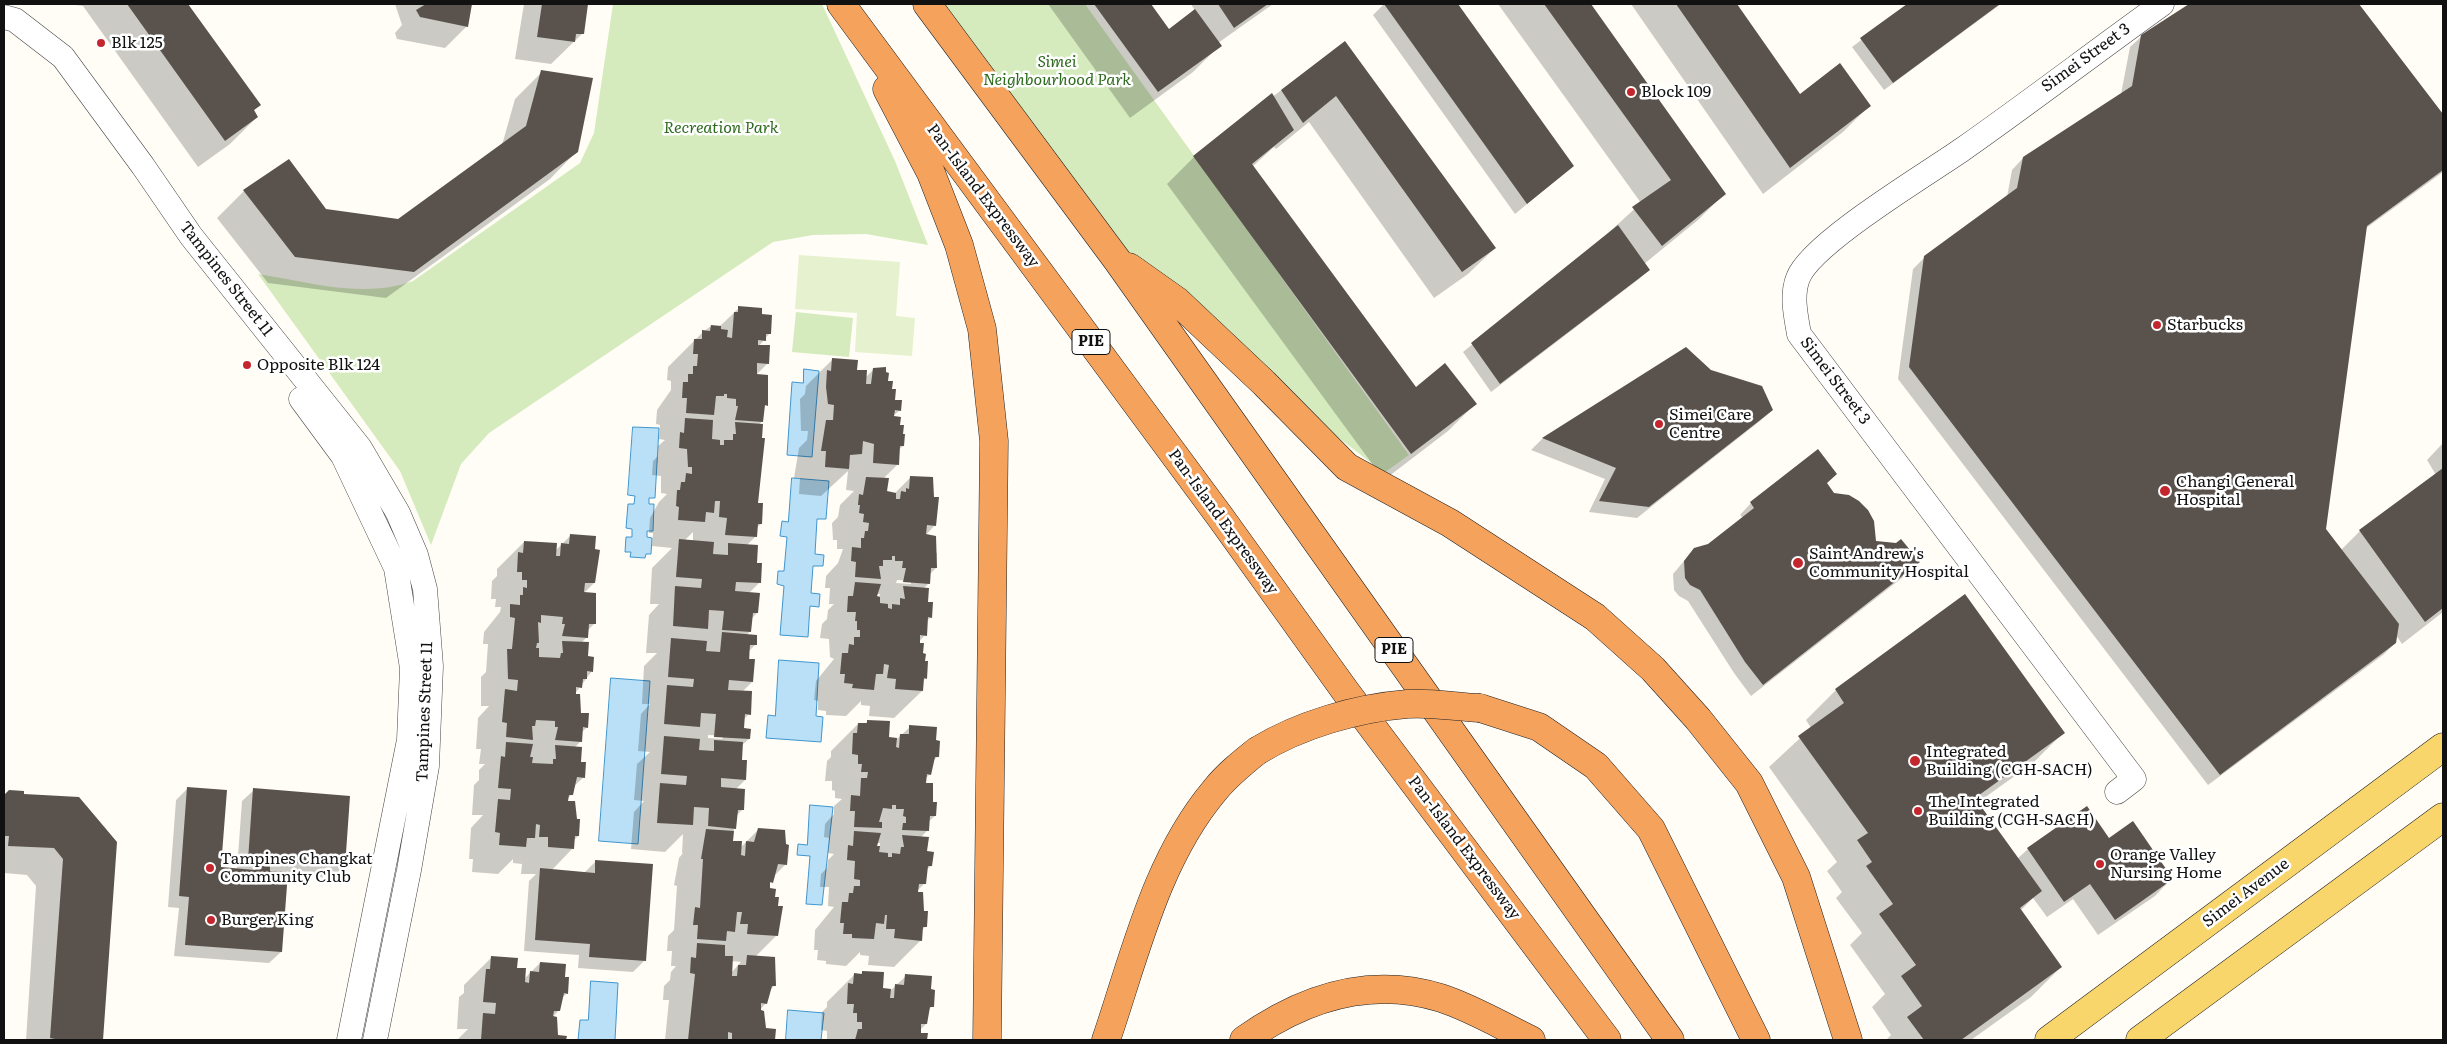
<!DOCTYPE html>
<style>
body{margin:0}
#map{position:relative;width:2447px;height:1044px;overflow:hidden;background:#fffdf5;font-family:Literata,serif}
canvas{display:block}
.frame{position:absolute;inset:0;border:5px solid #111;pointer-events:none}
</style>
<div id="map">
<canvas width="2447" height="1044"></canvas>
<div class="frame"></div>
</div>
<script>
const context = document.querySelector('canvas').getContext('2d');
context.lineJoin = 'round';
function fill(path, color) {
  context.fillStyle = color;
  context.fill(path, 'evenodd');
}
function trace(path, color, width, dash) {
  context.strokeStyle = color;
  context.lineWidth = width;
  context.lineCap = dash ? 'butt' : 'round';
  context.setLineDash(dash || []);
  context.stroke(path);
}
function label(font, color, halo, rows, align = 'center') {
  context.font = font + ' Literata,serif';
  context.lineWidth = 5;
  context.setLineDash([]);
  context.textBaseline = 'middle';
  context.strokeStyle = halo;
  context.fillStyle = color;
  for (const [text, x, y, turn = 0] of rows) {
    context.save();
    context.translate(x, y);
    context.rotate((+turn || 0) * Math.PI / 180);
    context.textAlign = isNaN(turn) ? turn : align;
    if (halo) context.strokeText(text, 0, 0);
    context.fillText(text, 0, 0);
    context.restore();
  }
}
fill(new Path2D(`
 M613 4H822L895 161 928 245 866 234 813 235 773 242 489 433 461 464 431 545 400 471 258 274C309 282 363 299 413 281L580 163 594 133Z
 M931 4H1085L1409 455 1384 473 1267 382 1118 259Z
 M796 312 853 318 849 357 792 352Z`), '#d5ebbd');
fill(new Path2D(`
 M799 255 900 262 896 316 915 318 912 356 855 352 857 313 795 309Z`), '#e6f2cf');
const water = new Path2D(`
 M804 369 819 371 812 457 787 455 792 382 803 383Z
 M633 427 659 428 655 498H649V504H654L653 531H647V537L652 538 651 554H646L645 558 630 557 631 552H625L626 537H632V529L626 528 628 504H634L635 496 628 495Z
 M792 478 829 481 826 519H817L815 554 824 555 823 566H813L811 593 820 594 819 607 810 606 808 637 780 635 784 586 777 584 778 571H784L787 537 780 536 782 521 788 522Z
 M779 660 819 663 816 716 823 717 821 742 766 738 768 715 775 716Z
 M611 678 650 681 638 844 599 841Z
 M810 805 833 807 822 905 806 904 810 856 797 855 798 844 807 845Z
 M591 981 618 983 615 1040H578L580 1020H588Z
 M788 1010 824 1013 821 1040H786Z`);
fill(water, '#b9e0f7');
trace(water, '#3f96cf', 1);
fill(new Path2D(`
 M67 4H187L260 105 253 111 257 117 230 144 198 167 83 6Z
 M395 4H471L467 26 445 48 397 39 395 33 402 25Z
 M524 4H587L583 33 551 64 515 59Z
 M1048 4H1149L1169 31 1195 11 1191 4H1273L1218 43 1220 45 1193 72 1130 118Z
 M1384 4H1457L1573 166 1515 214 1373 15Z
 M1498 4H1590L1725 193 1698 220 1644 264 1648 270 1639 279 1491 392 1463 352 1606 235 1641 203Z
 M1631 4H1735L1799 95 1869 106 1843 132 1763 194Z
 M1909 4H2001L1884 90 1852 47Z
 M2192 4H2357L2443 116V172L2365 229 2325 529 2341 550 2360 531 2436 475 2427 460 2443 443V612L2402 644 2396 635 2395 643 2383 655 2208 785 1898 379 1913 269 1925 257 2007 197 2012 170 2023 158 2121 94 2130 47 2142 36Z
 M1344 42 1495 248 1468 274 1434 298 1309 122 1276 149 1274 147 1252 167 1416 389 1475 404 1448 431 1384 480 1167 184 1194 157Z
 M542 72 577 151 550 179 386 298 268 283 217 218 244 191 325 210 398 220 502 145 515 99Z
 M739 308 760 316 769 334 759 346 768 363 756 375 766 405 763 408 762 421 759 425 757 504 761 524 756 528V536L746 546 755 564 759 583 749 593 757 613 751 619 750 631 747 635 755 645 749 651 752 682 742 692 749 714 743 720V730L749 739 741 746 740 761 745 780 735 790 743 809 736 816 732 842 740 848 759 829 786 864 773 877 769 886 776 936 755 957 774 986 769 991 766 1003 760 1010 763 1020H765V1029L775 1030 774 1040H665L669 1000H663L664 986 670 980 671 972 676 966H671L672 951H667L668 936 674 930 677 886 674 885 679 858 683 853H682L683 834 665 852 631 849 634 812 644 801 634 800 637 764 650 752 638 751 641 714 650 704H642L644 666 657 653H646L649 615 659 604H650L652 568 672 548 652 546 653 533H649L650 518 659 502 667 494 661 493V476L652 475 653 461 658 456V446L665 440 659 439 660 425 656 424 657 410 671 390V381L667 380 668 367 703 332 711 326 719 327ZM693 532V542L684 541ZM708 735 724 736 722 739 708 738ZM731 961 741 962 731 973Z
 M1686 348 1710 371 1772 410 1760 421 1637 518 1589 512 1605 479 1531 450 1542 439Z
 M833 359 865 378 873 370 887 382 900 410 892 417 898 426 903 446 898 450 897 465 883 479 886 492 894 494 911 477 935 525 925 536 934 553H937L936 568 930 574 929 583 924 588 931 617 927 621 925 635 917 644 922 655 926 678 922 682V691L894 718 869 716 870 706 861 705V701L846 716 826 715V711L818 710V701L814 700 816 681 834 659 830 657 829 639 820 638 822 624 827 619 828 610 834 604H829L830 588H825L826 576 838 563 843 549H837V540H833L832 523 838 517 840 505 854 491 846 490 848 471 821 496 799 494 800 478H794L799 448 807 440 808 431H801L800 399 805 394 806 386ZM897 580 911 581V584L896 583ZM876 594H880L879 598H875Z
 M1826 484 1875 542 1918 562 1907 574 1751 696 1734 673 1688 601 1679 596 1674 590 1673 574 1694 549 1708 545 1743 518 1740 515 1751 503Z
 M570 536 594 583 583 594 595 623 588 630 587 637 581 643 592 671 574 695 579 714 587 727 581 733 580 742 574 748 584 777 573 787 572 794 567 799 578 836 574 840 573 848 551 871 584 873 596 861 645 960 633 972 578 968 579 955 524 951 529 881 536 874H521L522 864 513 863V859L498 874 472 872 473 859H469L471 828 483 815H472L474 785 479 780V770L485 764H479L481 749H476L478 718 489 706H481V677L486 672 488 644H483L484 632 500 612 501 607H495L496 599H491L492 581 497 576V569L524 542 555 551Z
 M1836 690 2063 733 2033 763 1977 803 2017 859 2028 849 2109 839 2171 879 2155 896 2098 935 2073 899 2047 917 2033 898 2020 911 2061 967 2031 997 1971 1040H1886L1891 1035 1872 1007 1885 994 1850 945 1862 933 1836 898 1842 892 1827 871 1837 862 1769 767 1811 728 1806 720Z
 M868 721 888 738 897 739 910 727 935 742 938 756 933 761 930 774 925 779V784L935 816 928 822 927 831 921 837 931 866 926 870 924 884 917 891 925 927 921 931V940L894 967 868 965 869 956 860 955V952L846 966 826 964V961L817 960 818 950H814L815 930 834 907 828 906 829 887H820L821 874 827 868 828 860 834 854 828 853 829 838 824 837 825 824 834 814V806L842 799 835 798V791L832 790V781H825L827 761 831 757V751L858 724H865ZM877 843H880V847H875Z
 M188 788 220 868 237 870 242 801 254 790 344 867 332 878 287 875 281 952 269 963 174 956 179 908 168 907 176 800Z
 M10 791 22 795 115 843 102 1040H26L36 886 27 875 4 873V797Z
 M491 958 516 969 524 979 540 963 564 978 567 993 561 999 559 1010 552 1018 557 1036 565 1037V1040H457L468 1029H457L459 997 464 993V985Z
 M863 972 882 989 891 990 906 976 930 991 932 1006 928 1011 926 1024 920 1030 919 1034 927 1035V1040L827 1039V1031L821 1030 822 1012 827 1007V1002L854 975H860Z`), '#0003');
fill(new Path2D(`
 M127 4H188L261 105 254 110 258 117 225 141Z
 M426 4H472L468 27 420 17 416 10Z
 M542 4H588L584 34H576L575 42 537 37Z
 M1094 4H1151L1169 29 1195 9 1222 46 1158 92Z
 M1218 4H1268L1234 28Z
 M1384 4H1458L1574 166 1527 204Z
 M1544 4H1591L1726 194 1662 246 1632 207 1671 180Z
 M1676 4H1737L1800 94 1840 63 1871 106 1790 168Z
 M1907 4H2000L1893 83 1860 38Z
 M2189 4H2359L2443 114V170L2367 226 2326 529 2399 624 2396 643 2220 775 1909 367 1924 256 2017 188 2023 157 2132 86 2141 35Z
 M1345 41 1496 248 1462 272 1336 96 1303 123 1281 90Z
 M541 70 593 78 578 152 414 272 295 257 243 190 289 159 326 209 398 219 526 126Z
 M1272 93 1294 130 1252 164 1416 387 1445 363 1477 404 1411 454 1193 156Z
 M1618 225 1650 270 1500 384 1471 343Z
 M738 306 762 308V314L772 315 771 334H766V341L758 340V345H770L769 364 757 363V374L768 375V406L765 405 763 422 735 420 738 406H736V399L727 398V394H724V396H716L714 415 686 413 687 398H682L683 382H688V374H693V366H697L698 354H693L694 339H702V330L710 331 711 325 721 326V329L728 330 727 337 732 338 734 312H738Z
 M1686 347 1711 370 1762 386 1773 410 1649 507 1599 501 1616 468 1542 438Z
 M832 358 858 360 857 370H867L866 384H871L873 368 886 367V372L889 373 888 381H893L892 389H896L895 400H902L901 411 895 410 894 416 901 417 900 425H904L903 434H905L904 446H900L899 465 873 463 874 444 863 441 862 454 850 455 849 469 825 467 826 451H821L826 420H833L834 405 828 404 826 387 827 370 831 371Z
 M685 418 713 420 712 439 720 440V445H724V440H733V434H736L735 422 763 424 762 438H765L758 503H763L762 524H758L757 537 725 535 727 518 719 517 720 501H715L714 513 706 512 705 522 678 520 679 507 676 506 677 490H680L681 482H685L686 473 692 474V467H688L687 449 679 448 680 432 684 433Z
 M1818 449 1837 474 1827 483 1834 493 1849 495 1859 501 1868 510 1874 521 1876 541 1896 543 1901 539 1920 562 1763 685 1745 662 1700 590 1690 585 1685 578 1684 561 1694 548 1708 544 1754 508 1750 502Z
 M2443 468V608L2425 622 2359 530Z
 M910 476 933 477 934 497H939L936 526 927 525 926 534 936 536 937 568H931L930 584 903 582 906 568H902L903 561H895V556H892V560H883V566H879L881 579 855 577 856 562 851 561 852 547 861 548V538H864L865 531H868L869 523 863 522 864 514 859 513 860 505H858L859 494 863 495 866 477 889 478 887 491 896 493V499H900L901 491 906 492V488L909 489Z
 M570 534 596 536 595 549 600 550 595 583H585L584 592 596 593V624H589L588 638 562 636 565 624H562L563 617 541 615V623L538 622 539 643H537L536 648H539V657L560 658 561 653H563L562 641 589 642 588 656 594 657 593 672 587 671V679H583L582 688 576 687V694H580L581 713H589L588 728 583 727 582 742 555 740 558 727H555V721L536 720 535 726H532L533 740 506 737 507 723 502 722 505 689 517 691 518 680 508 679 507 649H512L515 618 510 617V604L520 605V595H523V587L527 588V580H522V572H517L518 552 523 553 524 541 557 543 556 556H560L561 543 569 544Z
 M679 539 714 542 713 554 728 555V543L758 545 757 563H762L761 583 736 582 735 591 760 593 758 613H753L751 632 722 630 724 611 709 610 708 629 673 626 675 586 701 588 702 579 676 577Z
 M855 582 881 584 877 596 880 597V603L888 604V608L892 609V604L900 605V598L905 599 903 586 929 588 928 602H933L932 618 928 617 927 636 920 635V643H924L923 653 926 654 925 661H928L927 679 924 678 923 691 895 689 896 679 887 678 889 665 884 664 883 674H876L874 690 852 688 853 684 844 683 845 674H840L842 653H848L849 644 854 645V637H860V630H857V621H855L856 612H847L848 596H853Z
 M1965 594 2065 733 1975 798 2042 891 2020 908 2062 967 1961 1040H1924L1907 1017 1922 1006 1901 976 1916 965 1879 914 1893 904 1866 866 1872 862 1857 840 1868 833 1798 736 1844 703 1835 689Z
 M722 632 757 635V645H750L749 659H755L753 682 729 680 728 690 752 691 751 715 745 714 744 728 751 729 750 739 714 737 716 714 701 713 700 727 664 724 667 685 693 687 694 679 668 677 671 638 707 641 706 651 720 652Z
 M867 720 890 721 889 737 897 738 896 747 899 748 900 734H909V725L937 727 936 740 940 741 939 757H935L931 775 927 774 926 783H933V802H937L936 816H930L929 831 902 830 903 823H906V817L903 816 904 809H896V805H892V809L883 808 879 822H882V828L854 827 855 811H850L851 795 860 796 861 778H867L868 772H861L862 764H858V755L852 754 853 733H857L858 723H867Z
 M664 736 700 739 699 750 714 751V740L743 742 742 760H747L746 780 721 778V787L745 789 744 810H738L736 829 708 826 709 808 694 807 693 825 657 823 660 783 686 785 687 776 661 774Z
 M506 742 533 744 530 757H533L532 763 553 764V759H556L555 745 582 747 581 762H586L585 778 577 777 573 795H569L568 801H575L577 819H580L579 836H575L574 849 548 847V837H539L540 825 536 824 535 838H527L526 847 499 845 500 833 495 832 498 799 510 800 511 789 498 788 501 756 505 757Z
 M187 787 227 790 221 867 255 870 256 860H248L253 788 350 796 345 867 270 861V871L288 872 282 952 185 945 189 897 179 896Z
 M9 790 24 791V794L79 797 117 842 103 1040H60L50 1038 63 859 54 848 8 846 9 836H4V795Z
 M2087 806 2109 838 2133 821 2173 879 2115 920 2090 884 2064 902 2027 848Z
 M758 828 785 830 786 844 789 845 787 865 778 864 773 883 770 882V888L776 889 775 897H779L778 906H783L778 936 747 934 748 924H740L742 912H737L735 932 727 931 726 941 697 939 698 925H693L695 907 700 908 703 859H701L706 829 734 831 733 841H742L741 855 745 856 746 841 754 842Z
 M854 831 881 833 877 846H880L879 852 888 853V857H892V853L900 854 901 847H904L902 835 929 837 927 851 934 852 932 866H928L926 884H919L918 892H923L924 911H928L927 927H923L922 941 894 938 895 929H886L887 915H885L884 924 876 923 874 939 852 938V934H843L844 923H840L842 902H848L849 893H853L854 886H860V880L854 879 855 861 847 860 848 845 853 846Z
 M595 860 653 864 646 961 589 957 590 944 535 940 540 868 595 873Z
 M697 943 725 945V956H733L732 976H737L738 965H746L747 955 775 957 776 986H772L767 1004 761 1003V1010L764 1011 766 1028 776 1029 775 1040H732V1033L728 1032V1040H688L695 974 690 973 691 957 696 958Z
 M491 956 518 958 517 968H526L525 982 529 983 530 971 539 972 540 962 566 964 565 977H569L568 994 564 993 560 1011H554L553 1016 557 1017 558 1035 567 1036 566 1040H481L483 1013 495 1014 496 1003 483 1002 486 969H490Z
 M862 971 884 972 883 988 891 989 890 998H894L895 984 904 985 905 974 932 976 931 989 935 990 934 1007H930L927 1024H921V1033H928L927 1040H855L858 1029H862V1022H857V1013H853L854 1004H847L848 983 853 984 854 973 862 974Z`), '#5a524d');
const street = new Path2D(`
 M4 17 15 20 63 57 143 166 191 236 360 448 398 513 416 555 425 589 431 666 427 766 409 870 375 1040
 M301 399 343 456 396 568 412 668 409 740 349 1040
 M2117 792 2134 779 1799 334C1796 316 1791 296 1798 278 1811 243 1929 173 1963 149 2030 102 2095 52 2162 4`);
const primary = new Path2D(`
 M2049 1040 2443 747
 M2140 1040 2443 817`);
const highway = new Path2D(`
 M841 4 1221 518 1346 692 1607 1040
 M927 4 1117 260 1670 1040
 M887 89 931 173 959 245 982 329 994 441 987 1040
 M1129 267 1177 301 1264 383 1347 467 1450 523 1595 617 1653 669 1698 719 1749 783 1796 877 1848 1040
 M1480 708 1539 727 1596 766 1651 829 1756 1040
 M1106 1040C1135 955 1156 860 1215 790 1227 775 1242 763 1257 751
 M1244 1040C1303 998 1370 976 1441 998 1472 1008 1502 1026 1531 1040`);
trace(street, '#444', 25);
trace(primary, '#222', 29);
trace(highway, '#222', 29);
trace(street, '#fff', 24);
trace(primary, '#f9d66b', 28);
trace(highway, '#f5a25d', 28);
const highwayBridge = new Path2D(`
 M1257 751C1299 725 1357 708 1407 704 1430 702 1456 707 1480 708`);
trace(highwayBridge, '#222', 29, []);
trace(highwayBridge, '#f5a25d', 28);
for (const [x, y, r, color] of [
 [101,43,5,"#c4262e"],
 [1631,92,5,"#c4262e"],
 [2157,325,5,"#c4262e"],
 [247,365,5,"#c4262e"],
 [1659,424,5,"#c4262e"],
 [2165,491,6,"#c4262e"],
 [1798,563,6,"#c4262e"],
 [1915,761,6,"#c4262e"],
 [1918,811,5,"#c4262e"],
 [2100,864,5,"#c4262e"],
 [210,868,5,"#c4262e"],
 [211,920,5,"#c4262e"]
]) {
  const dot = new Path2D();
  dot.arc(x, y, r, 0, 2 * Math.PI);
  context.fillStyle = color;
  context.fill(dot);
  trace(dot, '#fff', 2);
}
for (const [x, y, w] of [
 [1091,342,38],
 [1394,650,38]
]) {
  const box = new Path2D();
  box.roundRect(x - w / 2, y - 12.5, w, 25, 4);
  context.fillStyle = '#fff';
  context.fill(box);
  trace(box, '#111', 1);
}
label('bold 15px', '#111', null, [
 ["PIE",1091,342],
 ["PIE",1394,650]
]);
label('16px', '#111', '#fff', [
 ["Blk 125",111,43],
 ["Block 109",1641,92],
 ["Starbucks",2167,325],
 ["Opposite Blk 124",257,365],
 ["Simei Care",1669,415],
 ["Centre",1669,433],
 ["Changi General",2176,482],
 ["Hospital",2176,500],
 ["Saint Andrew's",1809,554],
 ["Community Hospital",1809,572],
 ["Integrated",1926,752],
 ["Building (CGH-SACH)",1926,770],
 ["The Integrated",1928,802],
 ["Building (CGH-SACH)",1928,820],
 ["Orange Valley",2110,855],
 ["Nursing Home",2110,873],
 ["Tampines Changkat",220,859],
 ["Community Club",220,877],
 ["Burger King",221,920]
], 'left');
label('16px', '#111', '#fff', [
 ["Simei Street 3",2086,58,-36],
 ["Pan-Island Expressway",983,196,53],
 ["Tampines Street 11",226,279,52],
 ["Simei Street 3",1835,381,53],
 ["Pan-Island Expressway",1223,522,54],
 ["Tampines Street 11",425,712,-88],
 ["Pan-Island Expressway",1464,848,53],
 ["Simei Avenue",2246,893,-37]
]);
label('italic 16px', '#2f6b1f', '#fff', [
 ["Simei",1057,62],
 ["Neighbourhood Park",1057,80],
 ["Recreation Park",721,128]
]);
</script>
